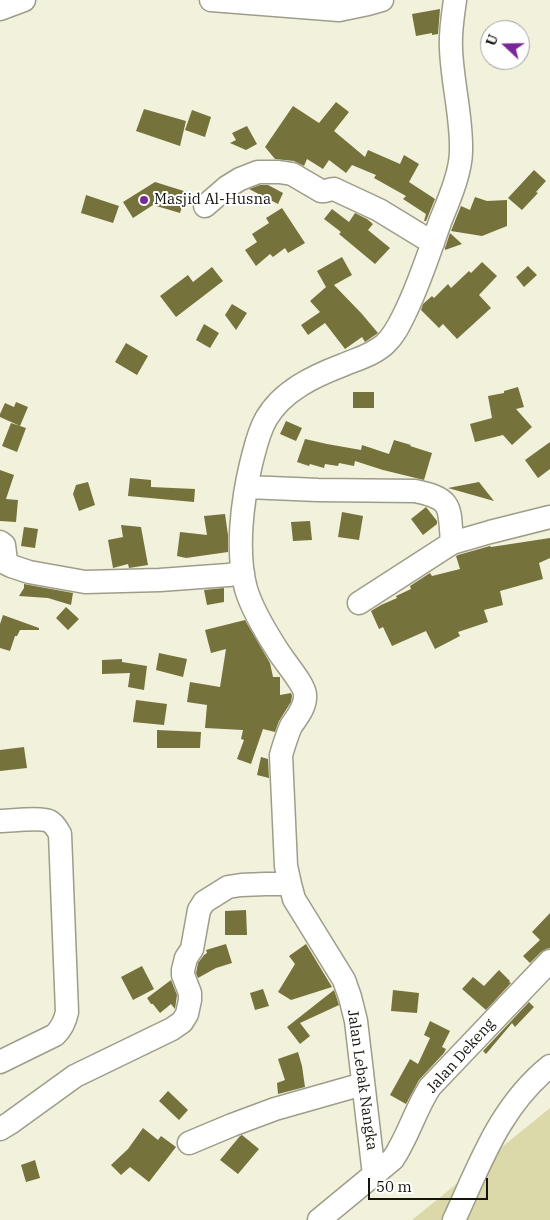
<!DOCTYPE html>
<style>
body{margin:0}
#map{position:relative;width:550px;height:1220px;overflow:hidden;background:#f1f1dc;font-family:"IBM Plex Serif",serif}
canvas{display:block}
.north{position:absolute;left:480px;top:20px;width:50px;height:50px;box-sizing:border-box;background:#fff;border:1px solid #a1a19e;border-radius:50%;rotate:291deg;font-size:14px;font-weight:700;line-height:20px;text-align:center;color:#14130c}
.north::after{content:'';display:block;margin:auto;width:18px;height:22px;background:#7a2797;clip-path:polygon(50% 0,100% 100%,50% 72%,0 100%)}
.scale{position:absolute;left:368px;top:1178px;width:120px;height:22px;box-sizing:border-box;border:2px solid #14130c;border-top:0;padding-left:6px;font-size:15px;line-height:18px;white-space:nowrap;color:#14130c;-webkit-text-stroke:4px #fff;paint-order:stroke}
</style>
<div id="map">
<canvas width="550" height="1220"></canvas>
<div class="north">U</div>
<div class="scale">50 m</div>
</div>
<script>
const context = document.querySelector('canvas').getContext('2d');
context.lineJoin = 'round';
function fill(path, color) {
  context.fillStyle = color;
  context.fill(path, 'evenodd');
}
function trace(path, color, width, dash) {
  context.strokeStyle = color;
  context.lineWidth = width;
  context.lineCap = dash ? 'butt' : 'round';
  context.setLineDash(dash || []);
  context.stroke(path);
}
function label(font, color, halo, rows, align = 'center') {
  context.font = font + ' "IBM Plex Serif",serif';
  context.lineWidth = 4;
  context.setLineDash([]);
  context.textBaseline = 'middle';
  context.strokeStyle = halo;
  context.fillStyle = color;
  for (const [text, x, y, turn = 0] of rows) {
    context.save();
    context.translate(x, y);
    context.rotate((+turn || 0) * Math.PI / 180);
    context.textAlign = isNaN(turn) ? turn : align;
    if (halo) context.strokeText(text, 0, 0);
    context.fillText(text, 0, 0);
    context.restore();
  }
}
fill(new Path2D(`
 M550 1108V1220H412Z`), '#dbd9a9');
fill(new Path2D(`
 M440 9 438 34 432 35V33L416 36 412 14Z
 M336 102 349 112 334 131 365 157 368 150 400 164 404 155 419 164 409 182 435 199 426 221H424L426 214 403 199 406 196 374 178 376 175 352 165 346 173 329 160 323 169 307 159 304 166 294 161 275 159 265 147 293 106 319 123Z
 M144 109 186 121 180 146 136 131Z
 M192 110 211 117 205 137 185 130Z
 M247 126 257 144 246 150 230 143 236 140 232 133Z
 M534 170 546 181 536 192 538 193 522 210 508 198Z
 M155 182 187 192 180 213 153 205 133 218 123 202Z
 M260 185H268L283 193 278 204 249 189Z
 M86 195 119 206 113 223 81 213Z
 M475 197 487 201 507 200V226L482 236 451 231 461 206 470 210Z
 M282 208 305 243 288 253 285 248 273 257 270 254 256 266 245 250 257 242 252 234 269 223 266 218Z
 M332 209 349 222 355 213 367 219 373 224 368 230 390 248 375 264 339 234 341 232 324 219Z
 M450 233 462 244 445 250V248Z
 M342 257 352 275 334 285 362 314 378 333 365 342 362 337 345 349 325 323 308 335 301 325 320 312 310 301 326 287 317 271Z
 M482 262 497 276 479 295 491 308 457 339 443 324 439 328 421 310 423 304 432 296 434 298 448 284 451 288 469 271 471 273Z
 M528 266 537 275 524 287 516 277Z
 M212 267 223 281 176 317 160 296 188 275 193 282Z
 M232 304 247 313 236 330 225 315Z
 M204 324 219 333 210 348 196 340Z
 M126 343 148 356 137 375 115 362Z
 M518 387 524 407 516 409 532 427 512 445 503 435 475 442 470 424 492 418 488 396 504 393V391Z
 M353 392H374V408H353Z
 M16 402 28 407 20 426 0 417V414L5 403 14 407Z
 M286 421 302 428 296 441 280 434Z
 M11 423 26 428 17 452 2 446Z
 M305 439 327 444 361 450 362 445 389 454 394 440 411 445 410 446 432 453 424 480 383 470 355 461 354 466 339 463 338 466 325 464 324 468 310 464 309 466 297 462Z
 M550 442V469L538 478 525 460Z
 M0 470 14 475 6 499 18 500 16 522 0 521Z
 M130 478 151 480V487L195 489 194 502 128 496Z
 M88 482 95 505 79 511 73 494 76 485Z
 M479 482 494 501 448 488Z
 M426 507 437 521V524L423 535 411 519Z
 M342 512 363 516 359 540 338 537Z
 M225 514 228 535V552L186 558 177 556 180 532 207 535 204 516Z
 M310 521 312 540 293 541 291 522Z
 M121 525 141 527 148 565 129 568 128 564 113 568 108 540 123 537Z
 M24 527 38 529 35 548 21 546Z
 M550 538V558L539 563 543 579 500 591 503 605 484 610 488 622 458 632 460 636 435 649 426 631 392 646 383 627 379 629 371 611 381 605 397 598 396 596 411 589 410 586 430 573 432 576 460 569 456 556 458 555 490 546 491 547Z
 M24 584 73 593 71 605 48 598 19 596 24 588Z
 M224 588V602L207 605 204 590Z
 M66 607 79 619 68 630 56 618Z
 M3 615 39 628V630H20L17 636H15L10 651 0 648V624Z
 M245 620 270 663 273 677H280V695L291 693 292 696 291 702 279 721 275 732 263 729 251 764 237 759 244 740 241 739 243 730 205 728 207 705 187 702 190 682 220 687 226 649 211 653 205 630Z
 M159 653 187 659 183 677 156 670Z
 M122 659V662L147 666 144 690 128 687 130 673 102 674V660Z
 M136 700 167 704 164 725 133 722Z
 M157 730 201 732 200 748H157Z
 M24 747 27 768 0 771V750Z
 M261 757 268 759 269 778 257 775Z
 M246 910 247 935H225V911Z
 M550 913V948L546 949 541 952 530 963 523 956 540 940 532 932Z
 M226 944 232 963 216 968 198 978 196 973 198 963 204 955 207 953 206 950Z
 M306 944 332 987 291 1000 278 992 295 964 289 956Z
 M142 966 154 989 133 1000 121 977Z
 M499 970 510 981 509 982 511 983 486 1010 462 989 473 977 484 986Z
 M171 980 177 995 175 1009 171 1004 160 1013 153 1004H151L147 998Z
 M263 989 269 1006 255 1010 250 993Z
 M334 990 339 1005 300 1023 310 1036 300 1044 287 1027Z
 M393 990 419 993 417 1013 391 1011Z
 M529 1002 534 1007 515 1027 512 1023 486 1054 483 1051Z
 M430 1021 450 1031 442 1047 446 1049 444 1053 419 1080 406 1104 390 1095 410 1059 418 1064 430 1038 424 1035Z
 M298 1052 302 1066 305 1087 278 1094 277 1083 285 1080 278 1059Z
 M168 1091 188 1110 179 1120 159 1101Z
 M143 1128 158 1140 161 1136 176 1147 149 1182 130 1167 121 1175 111 1165 128 1149Z
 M242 1135 259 1149 238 1174 220 1160 240 1136Z
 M35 1160 40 1178 26 1182 21 1165Z`), '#75723c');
const minor = new Path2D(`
 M211 0 339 10 368 4 382 0
 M0 9 24 0
 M205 206 227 187 240 179 258 172H279L292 174 321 191C326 192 329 189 334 189L379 210 433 243
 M247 487 318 490 415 491C454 499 449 507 452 543
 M0 542 4 545 6 561 7 564 11 566 29 572 85 582 160 580 228 575 243 573
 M359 603 452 543 490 532 550 517
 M0 821C12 821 39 817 49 821 55 824 57 829 60 834L67 1012C65 1022 62 1028 55 1035L0 1062
 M0 1129 10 1123 75 1076 172 1029 182 1022 187 1014 190 1000V993L183 975V970L186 958 192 949 199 910 204 902 228 887 241 885 266 884H290
 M189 1143 232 1125 275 1109 363 1084
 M374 1175 356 1021 350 997 344 980 294 899 290 884 286 866 281 755C284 745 287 735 291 726 297 717 306 707 305 695 305 685 284 661 278 651 267 634 252 609 246 589 236 552 242 502 251 464 255 449 258 433 266 419 282 391 314 376 343 365 357 359 373 355 385 344 394 336 399 325 404 315 419 285 429 253 440 222 448 202 461 173 461 151 462 117 452 82 451 48 450 32 453 15 455 0
 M319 1220 393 1159C408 1137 415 1110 430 1087L550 961
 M454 1220C480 1164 500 1106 550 1066`);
trace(minor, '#9d9d8a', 25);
trace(minor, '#fff', 22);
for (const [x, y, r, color] of [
 [144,200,5,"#7a2797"]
]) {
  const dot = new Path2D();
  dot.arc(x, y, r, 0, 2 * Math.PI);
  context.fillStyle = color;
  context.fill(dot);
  trace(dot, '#fff', 2);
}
label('15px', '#14130c', '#fff', [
 ["Masjid Al-Husna",154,200]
], 'left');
label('15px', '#14130c', '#fff', [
 ["Jalan Dekeng",461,1056,-48],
 ["Jalan Lebak Nangka",362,1080,82]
]);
</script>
